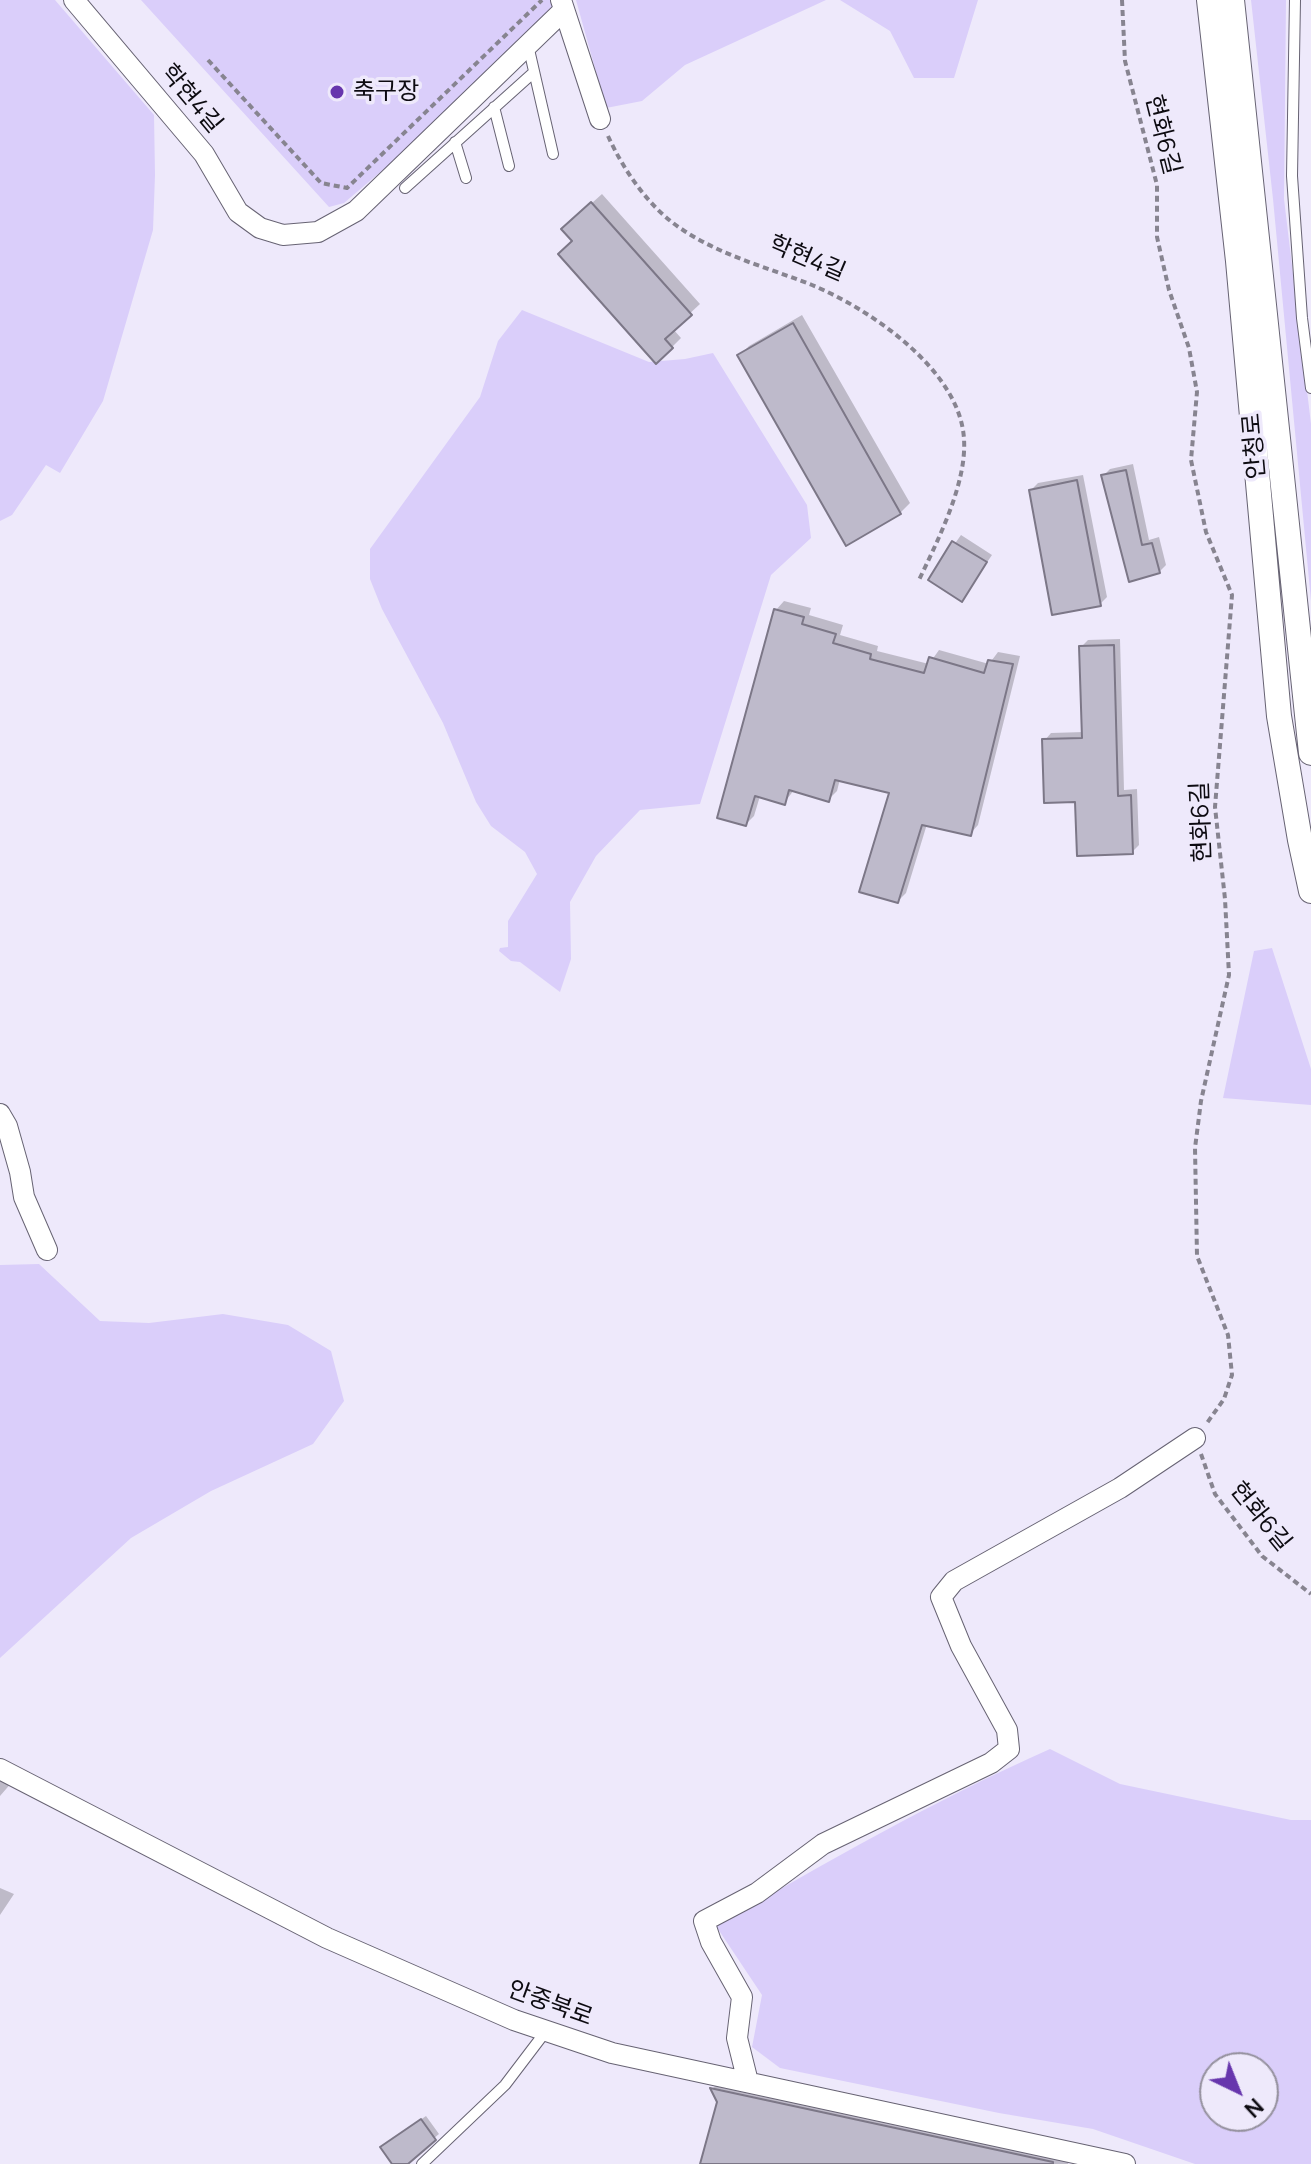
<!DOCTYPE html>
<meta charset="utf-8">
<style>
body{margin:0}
#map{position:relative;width:1311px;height:2164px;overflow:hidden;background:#eee9fb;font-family:Manrope,sans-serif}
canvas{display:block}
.north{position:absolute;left:1199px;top:2052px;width:80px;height:80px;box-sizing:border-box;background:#eee9fb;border:2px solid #94909d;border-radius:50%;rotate:137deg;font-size:22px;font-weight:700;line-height:32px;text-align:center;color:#0d0b11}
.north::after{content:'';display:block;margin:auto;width:28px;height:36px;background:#6736ad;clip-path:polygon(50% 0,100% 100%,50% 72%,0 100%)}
</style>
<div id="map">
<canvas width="1311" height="2164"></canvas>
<div class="north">N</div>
</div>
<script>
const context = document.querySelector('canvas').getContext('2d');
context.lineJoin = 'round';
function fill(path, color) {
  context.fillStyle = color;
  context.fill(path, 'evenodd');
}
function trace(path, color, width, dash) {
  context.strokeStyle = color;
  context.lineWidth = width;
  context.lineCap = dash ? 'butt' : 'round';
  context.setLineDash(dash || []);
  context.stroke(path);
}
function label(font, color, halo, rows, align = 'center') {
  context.font = font + ' Manrope,"Noto Sans KR",sans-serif';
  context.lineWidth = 7;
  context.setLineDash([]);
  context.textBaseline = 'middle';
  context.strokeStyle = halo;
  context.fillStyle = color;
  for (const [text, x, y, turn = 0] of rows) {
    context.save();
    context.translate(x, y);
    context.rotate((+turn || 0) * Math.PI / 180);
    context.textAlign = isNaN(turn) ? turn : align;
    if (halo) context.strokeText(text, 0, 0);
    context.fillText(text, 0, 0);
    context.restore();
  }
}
fill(new Path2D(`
 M0 0H55L154 115 155 175 153 230 103 401 60 473 46 465 12 515 0 521Z
 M141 0H567L419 139 344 203 329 207Z
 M576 0H826L685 65 642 101 606 108Z
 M840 0H978L954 78H914L890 31Z
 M1251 0H1286L1284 199 1311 424V601L1273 199Z
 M522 310 649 362 685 359 713 353 807 505 811 538 771 575 700 804 640 810 596 856 570 902 571 959 560 992 520 962 511 961 499 951 500 948 508 947V921L537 874 525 852 491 826 476 802 443 723 382 609 370 579V549L480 397 498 341Z
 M1272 948 1311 1069V1105L1223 1098 1254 951Z
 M39 1264 100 1321 149 1323 223 1314 288 1325 331 1351 344 1401 313 1444 211 1491 131 1538 0 1658V1265Z
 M1050 1749 1120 1784 1291 1820H1311V2164H1195L1093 2129 999 2113 780 2068 752 2047 762 1995 716 1926C825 1863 935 1800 1050 1749ZM1215 2068H1263V2116H1215Z`), '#dacefa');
fill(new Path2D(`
 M602 194 700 304 673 329 681 338 672 347 574 241 573 220Z
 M802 315 910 503 900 513 740 355 749 346Z
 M1133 464 1149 540 1159 537 1166 565 1159 572 1131 579 1103 476 1110 469Z
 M1083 475 1107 597 1100 604 1031 490 1038 483Z
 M961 535 992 555 962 599 930 579Z
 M784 601 811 608 809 615 843 625 840 635 878 646 877 651 929 664 939 650 989 664 998 652 1020 656 978 825 970 834 927 824 906 893 898 901 891 791 840 779 837 791 829 799 794 790 784 803 760 796 754 816 746 824 776 610Z
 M1120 639 1124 790 1137 789 1139 845 1132 852 1077 800 1045 740 1051 733 1084 732 1081 647 1088 640Z
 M0 1775 13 1781 0 1796Z
 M0 1888 14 1894 0 1915Z
 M721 2080 1072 2155 1068 2164H702L719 2102 713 2088Z
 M426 2116 439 2134 403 2164H395L387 2143Z`), '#0003');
const building = new Path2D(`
 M591 202 692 315 665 339 673 348 656 364 558 254 572 241 561 229Z
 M793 323 901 514 846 546 737 355Z
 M1126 470 1142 545 1152 543 1160 573 1129 582 1101 475Z
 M1077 480 1101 606 1052 615 1029 490Z
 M952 541 987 562 962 602 928 580Z
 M774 609 804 617 802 624 836 634 833 643 871 654 870 659 924 673 929 657 984 673 988 660 1013 664 971 836 922 825 898 903 859 892 889 793 835 780 829 802 789 790 785 805 755 796 746 826 717 818Z
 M1114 645 1118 796 1131 795 1133 854 1077 856 1075 802 1044 803 1042 739 1082 738 1079 646Z
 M710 2088 1053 2162V2164H700L717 2102Z
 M421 2119 436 2140 408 2164H392L380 2147Z`);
fill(building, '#bebacb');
trace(building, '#7c7787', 2);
const service = new Path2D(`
 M1295 0 1292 176 1302 318 1311 388
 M528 45 553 154
 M494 107 509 166
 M455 142 466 178
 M405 188 533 73
 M422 2164 505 2085 546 2031`);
const minor = new Path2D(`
 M74 0 204 154 238 212 260 228 283 235 318 232 356 211 564 10
 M561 0 600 119
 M0 1114 7 1126 20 1172 24 1197 47 1250
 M0 1769 327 1938 514 2020 612 2053 1125 2164
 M748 2082 737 2038 742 1997 711 1942 704 1921 757 1893 823 1844 991 1763 1009 1749 1007 1730 961 1646 941 1597 954 1581 1120 1488 1195 1438`);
const tertiary = new Path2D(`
 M1209 0 1238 261 1279 716 1300 840 1311 891
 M1232 0 1311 753`);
trace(service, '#676373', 12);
trace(minor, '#676373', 22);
trace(tertiary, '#676373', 26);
trace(new Path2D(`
 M1122 0 1125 61 1157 185V237L1169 290 1189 348 1197 392 1191 460 1206 532 1232 595 1215 807 1225 899 1229 975 1201 1101 1195 1148 1197 1256 1228 1335 1232 1375 1224 1399 1207 1423
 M208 60 321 183 347 188 542 0
 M608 136C624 171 650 209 683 230 722 256 769 268 812 285 870 309 960 370 964 439 967 484 937 542 918 582
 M1201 1454 1215 1494 1262 1556 1311 1594`), '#878490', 4, [6, 4]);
trace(service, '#fff', 10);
trace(minor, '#fff', 20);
trace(tertiary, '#fff', 24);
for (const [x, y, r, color] of [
 [337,92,8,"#6736ad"]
]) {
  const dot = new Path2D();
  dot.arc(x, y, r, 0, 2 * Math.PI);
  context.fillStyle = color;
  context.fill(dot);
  trace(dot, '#eee9fb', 3);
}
label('24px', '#0d0b11', '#eee9fb', [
 ["축구장",353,92]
], 'left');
label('24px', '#0d0b11', '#eee9fb', [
 ["학현4길",191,99,50],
 ["현화6길",1162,135,76],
 ["학현4길",807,259,23],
 ["안청로",1255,446,-95],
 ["현화6길",1202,822,-92],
 ["현화6길",1260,1517,51],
 ["안중북로",550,2004,20]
]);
</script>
